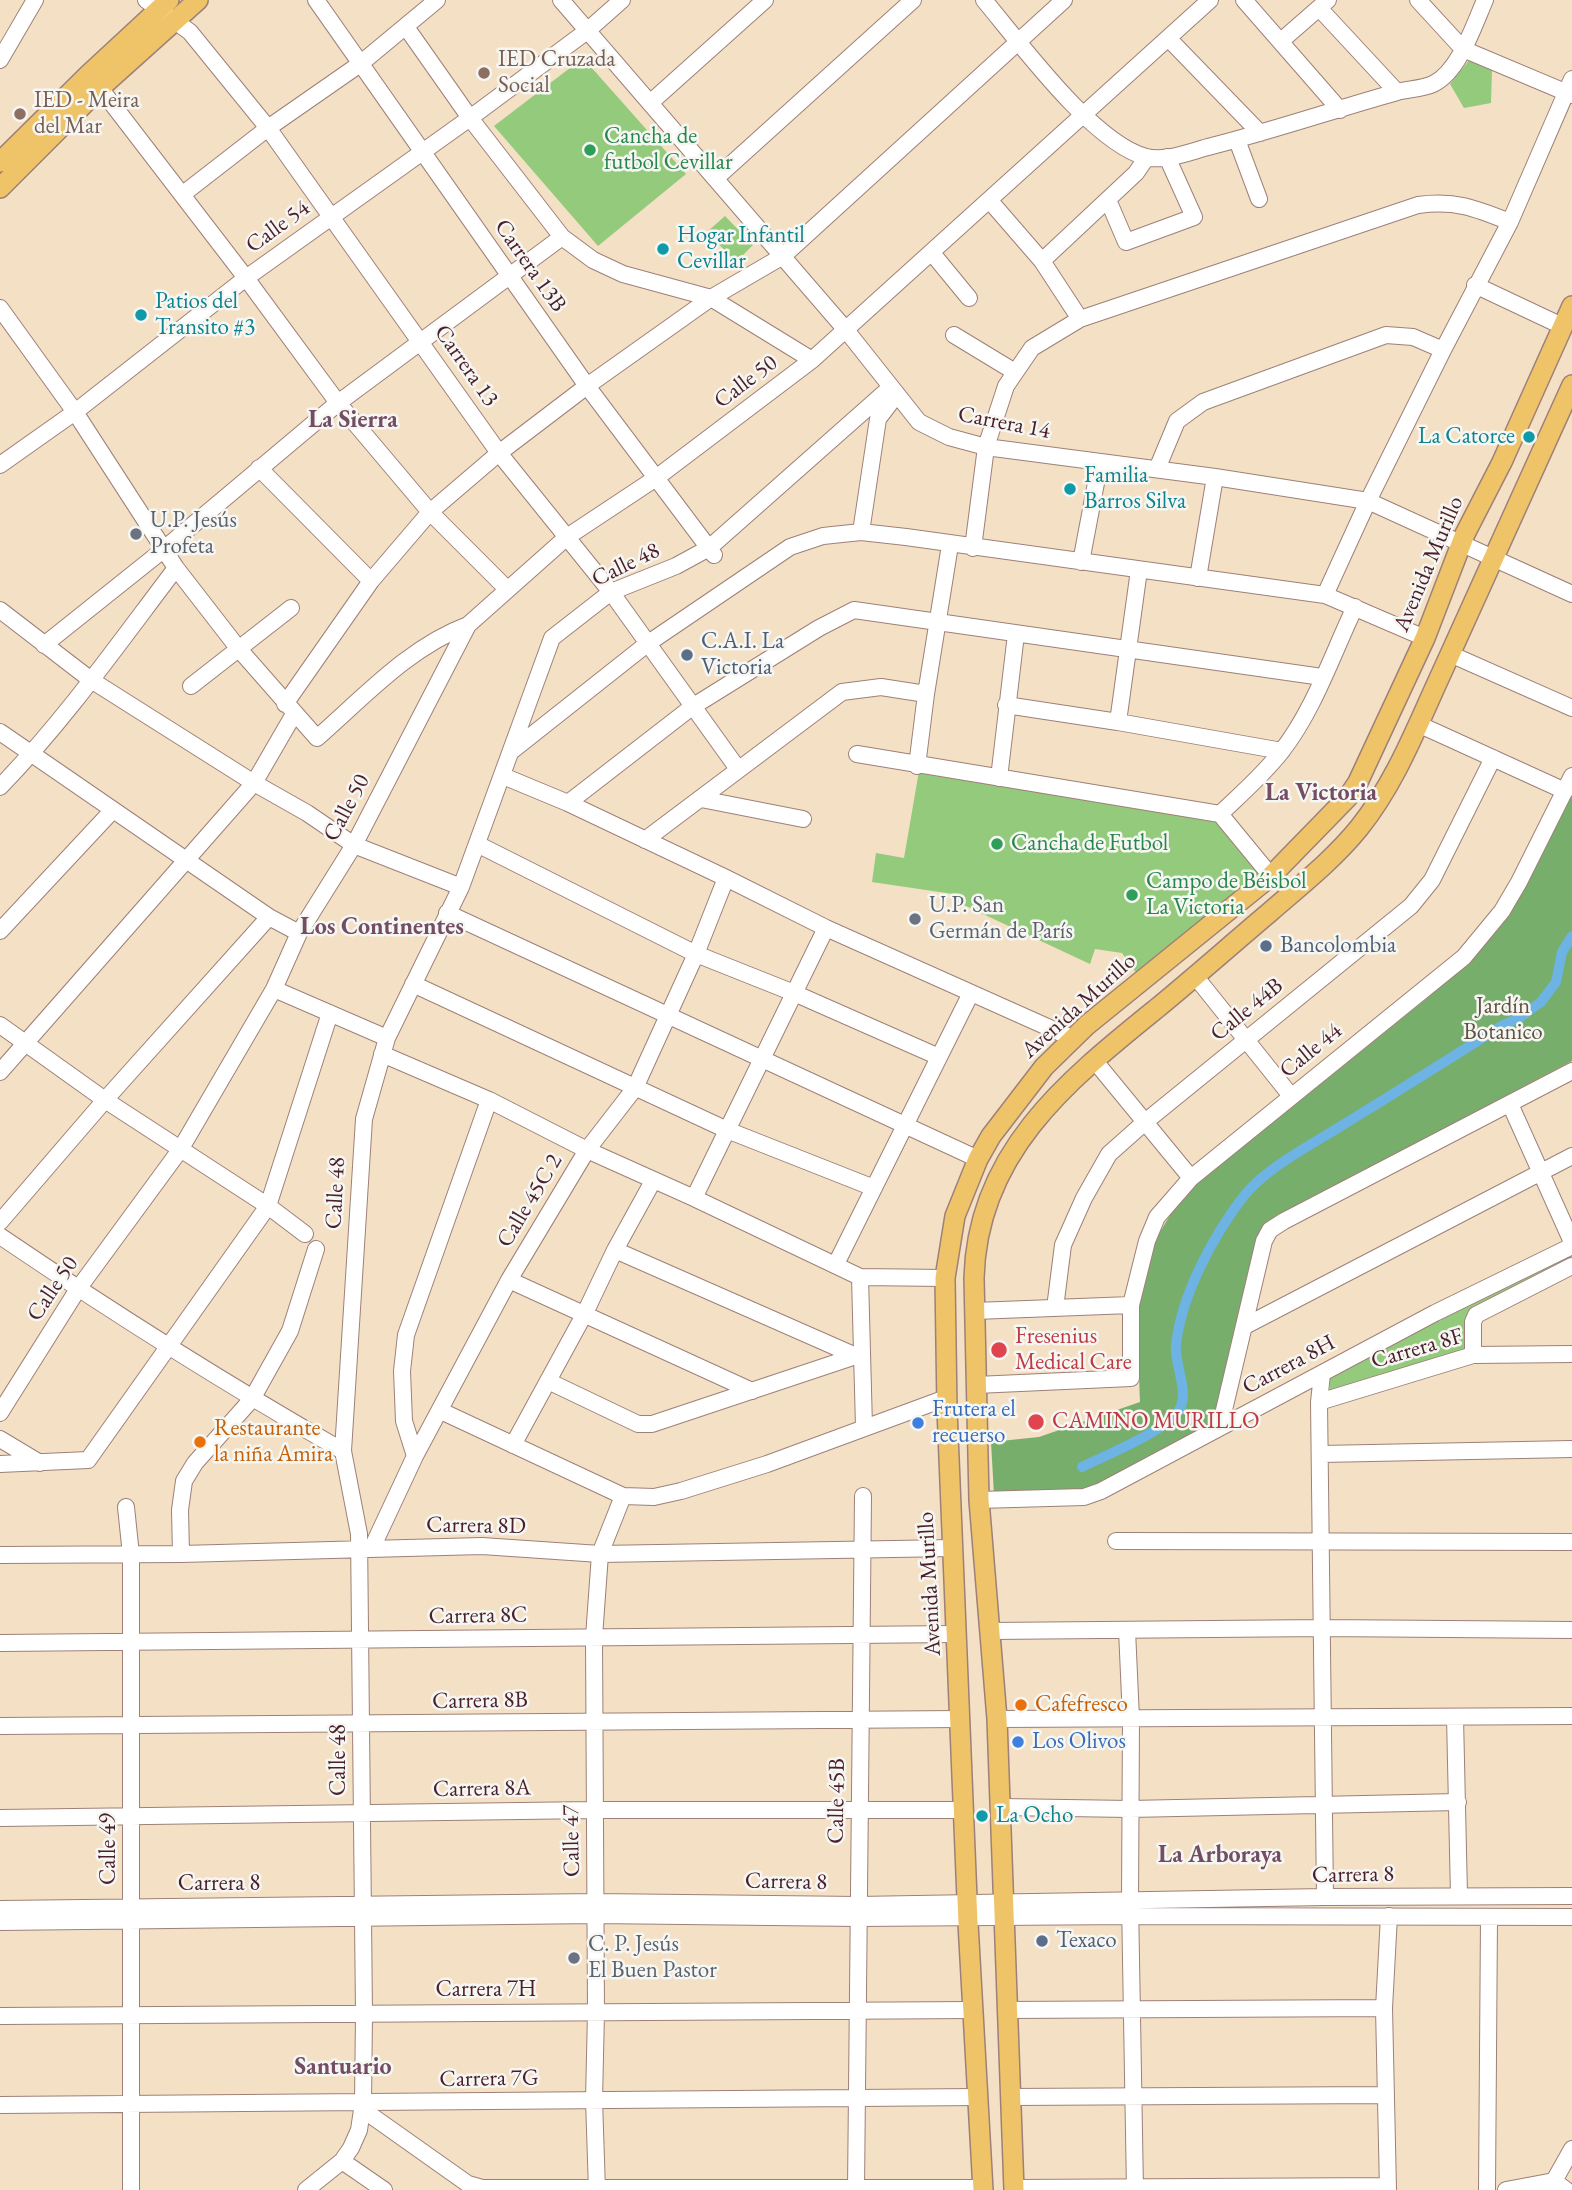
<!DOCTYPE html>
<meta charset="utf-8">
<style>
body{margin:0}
canvas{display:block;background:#f3e0c5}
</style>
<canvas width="1572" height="2190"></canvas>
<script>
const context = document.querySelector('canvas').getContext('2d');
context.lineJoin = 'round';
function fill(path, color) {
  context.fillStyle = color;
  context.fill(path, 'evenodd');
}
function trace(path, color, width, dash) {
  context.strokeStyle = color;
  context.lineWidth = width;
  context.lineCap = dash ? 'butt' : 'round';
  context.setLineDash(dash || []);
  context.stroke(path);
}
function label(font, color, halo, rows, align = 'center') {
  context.font = font + ' "EB Garamond",serif';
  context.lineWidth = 5;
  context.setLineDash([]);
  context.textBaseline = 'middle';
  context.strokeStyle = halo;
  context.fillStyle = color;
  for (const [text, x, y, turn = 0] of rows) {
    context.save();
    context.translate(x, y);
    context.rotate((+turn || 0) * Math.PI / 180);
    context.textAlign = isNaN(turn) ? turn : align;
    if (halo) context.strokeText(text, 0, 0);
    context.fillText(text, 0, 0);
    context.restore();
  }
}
fill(new Path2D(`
 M583 58 686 174 598 246 494 126Z
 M1470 59 1492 70 1491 103 1464 108 1450 84Z
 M725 216 753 245 736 262 707 232Z
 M919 771 1216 816 1266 877 1137 974 1122 953 1095 949 1090 964 953 900V894L872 882 876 853 904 858Z
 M1570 1251 1572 1257 1475 1312 1471 1351 1330 1394V1377Z`), '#94ca7c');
fill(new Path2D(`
 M1572 789V1061L1283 1213 1267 1225 1257 1236 1218 1423 1087 1490 994 1495 991 1442 1039 1437 1140 1402C1138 1316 1130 1253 1194 1186L1431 995 1465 963Z`), '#77ae6c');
trace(new Path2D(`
 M1082 1467C1106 1455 1163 1432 1178 1412 1191 1393 1174 1366 1176 1345 1181 1296 1213 1236 1243 1197 1267 1167 1308 1147 1341 1126 1395 1093 1449 1059 1503 1025L1519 1018 1541 1002 1556 982 1562 952 1572 936`), '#6db3e3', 10);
const minor = new Path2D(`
 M146 0 190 32 268 128 499 453 611 592 738 769
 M316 0 587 386 714 555
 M561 0 846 330 919 422 949 437 986 447 1215 477 1368 501 1572 594
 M984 0C1020 43 1093 143 1146 157 1165 162 1189 152 1208 147 1272 131 1333 110 1397 92 1408 89 1422 89 1433 84 1459 72 1474 25 1485 0
 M1244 0 1340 110
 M1418 0 1463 49 1572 95
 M1319 8 1397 92
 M406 27 470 118 562 237 593 260 623 274 711 298 812 360
 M1168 38 1260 133
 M1281 41 1328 0
 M0 60 35 0
 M100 88 246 278 338 403 430 512 507 589
 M650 103 765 0
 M1237 140 1259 199
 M716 178 913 0
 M183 194 268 128 360 64 437 0
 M1108 200 1126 242 1194 217 1167 157
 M990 201 1042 261 1080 319
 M932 253 969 298
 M1042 261 1136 173 1147 157
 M1475 285 1562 326
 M0 308 75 412 176 568 238 648 317 738C364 697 409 647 468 625
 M954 335 1015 372
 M0 465 75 412 246 278 470 118 587 31 622 0
 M259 468 371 581
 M1157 469 1177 421 1203 402 1386 335 1413 337 1443 350
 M861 532 878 419 897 394
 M973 548 986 447 1006 386 1032 348 1080 319 1418 205C1456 200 1475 208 1510 222
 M1081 562 1100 462
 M1198 578 1215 477
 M1325 595 1368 501 1443 350 1510 222 1572 79
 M0 610 91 680 254 783 307 813 354 845 461 887
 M44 645 163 550 338 403 562 237
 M1450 654 1572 708
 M191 686 291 608
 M285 704 371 581 430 512 499 453 587 386 711 298 783 256 1064 0
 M1006 705 1118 722 1282 751
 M1118 722 1139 570
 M1418 724 1565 791
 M0 732 269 917 299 933
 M513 750 647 644 790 547 823 536 861 532 906 537 1325 595 1425 638
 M857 754 1220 814 1271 876
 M917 766 926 694 950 545
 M503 776 568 803 726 878 826 928 1072 1038
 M999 778 1016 634
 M0 787C65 720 119 643 176 568
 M701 799 803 819
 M568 803 692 707 819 628 854 610 1322 677
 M1220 814C1241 794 1263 775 1281 752 1314 710 1332 655 1355 607
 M645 840 842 692 881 687 926 694
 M477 844 696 954 794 993 939 1057
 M447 913 978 1159
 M0 931 112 811
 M1195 976 1291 1096
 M413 984 727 1130 874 1188
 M274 989 387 1038
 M0 1025 105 1100 268 1206 305 1234
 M382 1054 489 1100 587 1150 694 1198 860 1277 945 1278
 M1094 1060 1191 1178
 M0 1072 254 783 294 714
 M1510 1104 1572 1242
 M694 1198 826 928
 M0 1222 105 1100 269 917
 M0 1236C112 1312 226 1384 343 1451
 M615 1250 856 1356
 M836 1264 971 993
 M860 1277 864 1427
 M509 1280 752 1391
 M1055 1308 1063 1245 1084 1198 1109 1154 1145 1122 1411 906 1432 880 1493 758
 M975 1311 1131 1305
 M1245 1326 1572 1156
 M1473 1355V1322L1476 1315 1572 1266
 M1322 1374 1319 1402 1325 1897
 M548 1381 638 1424H652L862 1354
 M976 1385 1131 1378V1305L1147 1241 1157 1217 1191 1178 1464 957 1502 911 1519 882 1572 776
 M1319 1402 1473 1355 1572 1354
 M441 1411 623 1496 654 1497 681 1491 767 1464 946 1398
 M0 1413 78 1289 180 1150 274 989 299 933 354 845 468 625 567 537 656 478 812 360 1210 0
 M1220 1427 1264 1241 1270 1230 1284 1221 1572 1071
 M0 1439 40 1463
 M513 1445 585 1313 615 1250 653 1181
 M1321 1454 1572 1449
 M415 1456 404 1421 402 1371 406 1335 489 1100
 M0 1464 88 1460 268 1206 330 1013
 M979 1500 1084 1497 1101 1491 1435 1313 1572 1246
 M126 1507 131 1555V2190
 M1116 1541 1572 1542
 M372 1548 415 1456 509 1280 587 1150 635 1088 696 954 726 878
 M181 1554 180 1510 184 1481 195 1463 252 1399 290 1331 316 1249
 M0 1555 181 1554 482 1546 600 1554 952 1548
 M1127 1630 1131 1719 1130 1901 1135 2190
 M990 1631 1323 1628 1572 1630
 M0 1643 956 1634
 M1455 1717 1459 1896
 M997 1719 1572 1716
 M0 1726 961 1719
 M1001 1807 1130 1809 1458 1802
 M0 1818 594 1810H964
 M0 1909 596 1902 858 1905 1325 1897 1572 1896
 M0 1922 596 1915 858 1918 1130 1916 1572 1917
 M1006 2010 1384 2008
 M0 2016 973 2010
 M1010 2097 1386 2095
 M0 2105 978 2097
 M362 2109 468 2184 482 2188H982
 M342 2161 384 2190
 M1014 2188 1388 2186
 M306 2190 342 2161 351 2148 359 2130 363 2103 364 2014 359 1534 343 1451 364 1119 387 1038 461 887 552 638 611 592 676 566 709 548 891 387
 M597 2190 594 2100 596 2012 594 1637 600 1554 623 1496
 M856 2190 863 1496
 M1388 2190 1384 2008 1389 1916
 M1487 2190 1489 1918
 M1506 2190 1554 2181 1566 2190
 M1555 2190 1554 2181 1572 2149`);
const major = new Path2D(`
 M0 162 88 75 169 0
 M0 188 100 88 198 0
 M983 2190 968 1923 947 1409 945 1278 955 1216 978 1159 991 1136 1044 1067 1087 1025 1271 876 1348 797 1358 782 1425 638 1465 534 1502 462 1572 306
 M1014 2190 997 1719 979 1500 974 1278C977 1153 1067 1081 1156 1009 1195 977 1232 944 1270 912 1301 885 1333 860 1359 828 1396 782 1417 726 1442 672 1486 577 1528 480 1572 385`);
trace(minor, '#9e8078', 18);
trace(major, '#9e8078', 22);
trace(minor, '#fff', 16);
trace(major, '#efc469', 19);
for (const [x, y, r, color] of [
 [484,73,7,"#8d6e63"],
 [20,114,7,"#8d6e63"],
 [590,150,7,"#2e9e5b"],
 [663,249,7,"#0f9aa8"],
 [141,315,7,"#0f9aa8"],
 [1529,437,7,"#0f9aa8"],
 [1070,489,7,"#0f9aa8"],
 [136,534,7,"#6b7280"],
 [687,655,7,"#5c6f8a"],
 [997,844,7,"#2e9e5b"],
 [1132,895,7,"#2e9e5b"],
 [915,919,7,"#6b7280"],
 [1266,946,7,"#5c6f8a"],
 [999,1350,9,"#e0444e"],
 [1036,1422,9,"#e0444e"],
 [918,1423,7,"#3f7fe0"],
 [200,1442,7,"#e8710a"],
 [1021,1705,7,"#e8710a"],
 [1018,1742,7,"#3f7fe0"],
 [982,1816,7,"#0f9aa8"],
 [1042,1941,7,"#5c6f8a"],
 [574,1958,7,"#6b7280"]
]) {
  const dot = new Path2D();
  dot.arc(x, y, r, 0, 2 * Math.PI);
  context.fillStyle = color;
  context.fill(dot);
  trace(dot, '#f6f6f2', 2.5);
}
label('23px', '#785e54', '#f6f6f2', [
 ["IED Cruzada",498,60],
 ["Social",498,86],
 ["IED - Meira",34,101],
 ["del Mar",34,127]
], 'left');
label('23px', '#27864d', '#f6f6f2', [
 ["Cancha de",604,137],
 ["futbol Cevillar",604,163],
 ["Cancha de Futbol",1011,844],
 ["Campo de Béisbol",1146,882],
 ["La Victoria",1146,908]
], 'left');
label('23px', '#4a1f2b', '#f6f6f2', [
 ["Calle 54",278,227,-36],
 ["Carrera 13B",530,266,55],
 ["Carrera 13",466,366,55],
 ["Calle 50",746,382,-37],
 ["Carrera 14",1004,423,11],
 ["Avenida Murillo",1429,564,-67],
 ["Calle 48",626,565,-26],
 ["Calle 50",347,808,-62],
 ["Avenida Murillo",1079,1006,-42],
 ["Calle 44B",1247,1010,-39],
 ["Calle 44",1311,1051,-39],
 ["Calle 48",336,1193,-87],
 ["Calle 45C 2",530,1201,-59],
 ["Calle 50",53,1289,-56],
 ["Carrera 8F",1417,1349,-16],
 ["Carrera 8H",1289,1365,-28],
 ["Carrera 8D",476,1526,1],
 ["Avenida Murillo",930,1584,-93],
 ["Carrera 8C",478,1616,-1],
 ["Carrera 8B",480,1701,-1],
 ["Calle 48",339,1760,-90],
 ["Carrera 8A",482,1789,-1],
 ["Calle 45B",837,1801,-89],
 ["Calle 47",572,1841,-91],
 ["Calle 49",109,1849,-90],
 ["Carrera 8",1353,1875,-1],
 ["Carrera 8",786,1882,1],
 ["Carrera 8",219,1884],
 ["Carrera 7H",486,1990],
 ["Carrera 7G",489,2079,-1]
]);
label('23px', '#0d838f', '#f6f6f2', [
 ["Hogar Infantil",677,236],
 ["Cevillar",677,262],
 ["Patios del",155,302],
 ["Transito #3",155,328],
 ["La Catorce",1515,437,"right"],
 ["Familia",1084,476],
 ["Barros Silva",1084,502],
 ["La Ocho",996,1816]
], 'left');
label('23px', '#5b616d', '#f6f6f2', [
 ["U.P. Jesús",150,521],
 ["Profeta",150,547],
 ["U.P. San",929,906],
 ["Germán de París",929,932],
 ["C. P. Jesús",588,1945],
 ["El Buen Pastor",588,1971]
], 'left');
label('23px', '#4e5e75', '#f6f6f2', [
 ["C.A.I. La",701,642],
 ["Victoria",701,668],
 ["Bancolombia",1280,946],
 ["Texaco",1056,1941]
], 'left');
label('23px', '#605243', '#f6f6f2', [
 ["Jardín",1503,1007],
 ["Botanico",1503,1033]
]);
label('23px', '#be3a42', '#f6f6f2', [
 ["Fresenius",1015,1337],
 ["Medical Care",1015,1363],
 ["CAMINO MURILLO",1052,1422]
], 'left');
label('23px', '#366cbe', '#f6f6f2', [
 ["Frutera el",932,1410],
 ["recuerso",932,1436],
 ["Los Olivos",1032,1742]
], 'left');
label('23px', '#c56008', '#f6f6f2', [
 ["Restaurante",214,1429],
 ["la niña Amira",214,1455],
 ["Cafefresco",1035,1705]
], 'left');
label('bold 24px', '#724d64', '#f6f6f2', [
 ["La Sierra",353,420],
 ["La Victoria",1321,793],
 ["Los Continentes",382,927],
 ["La Arboraya",1220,1855],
 ["Santuario",343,2067]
]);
</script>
